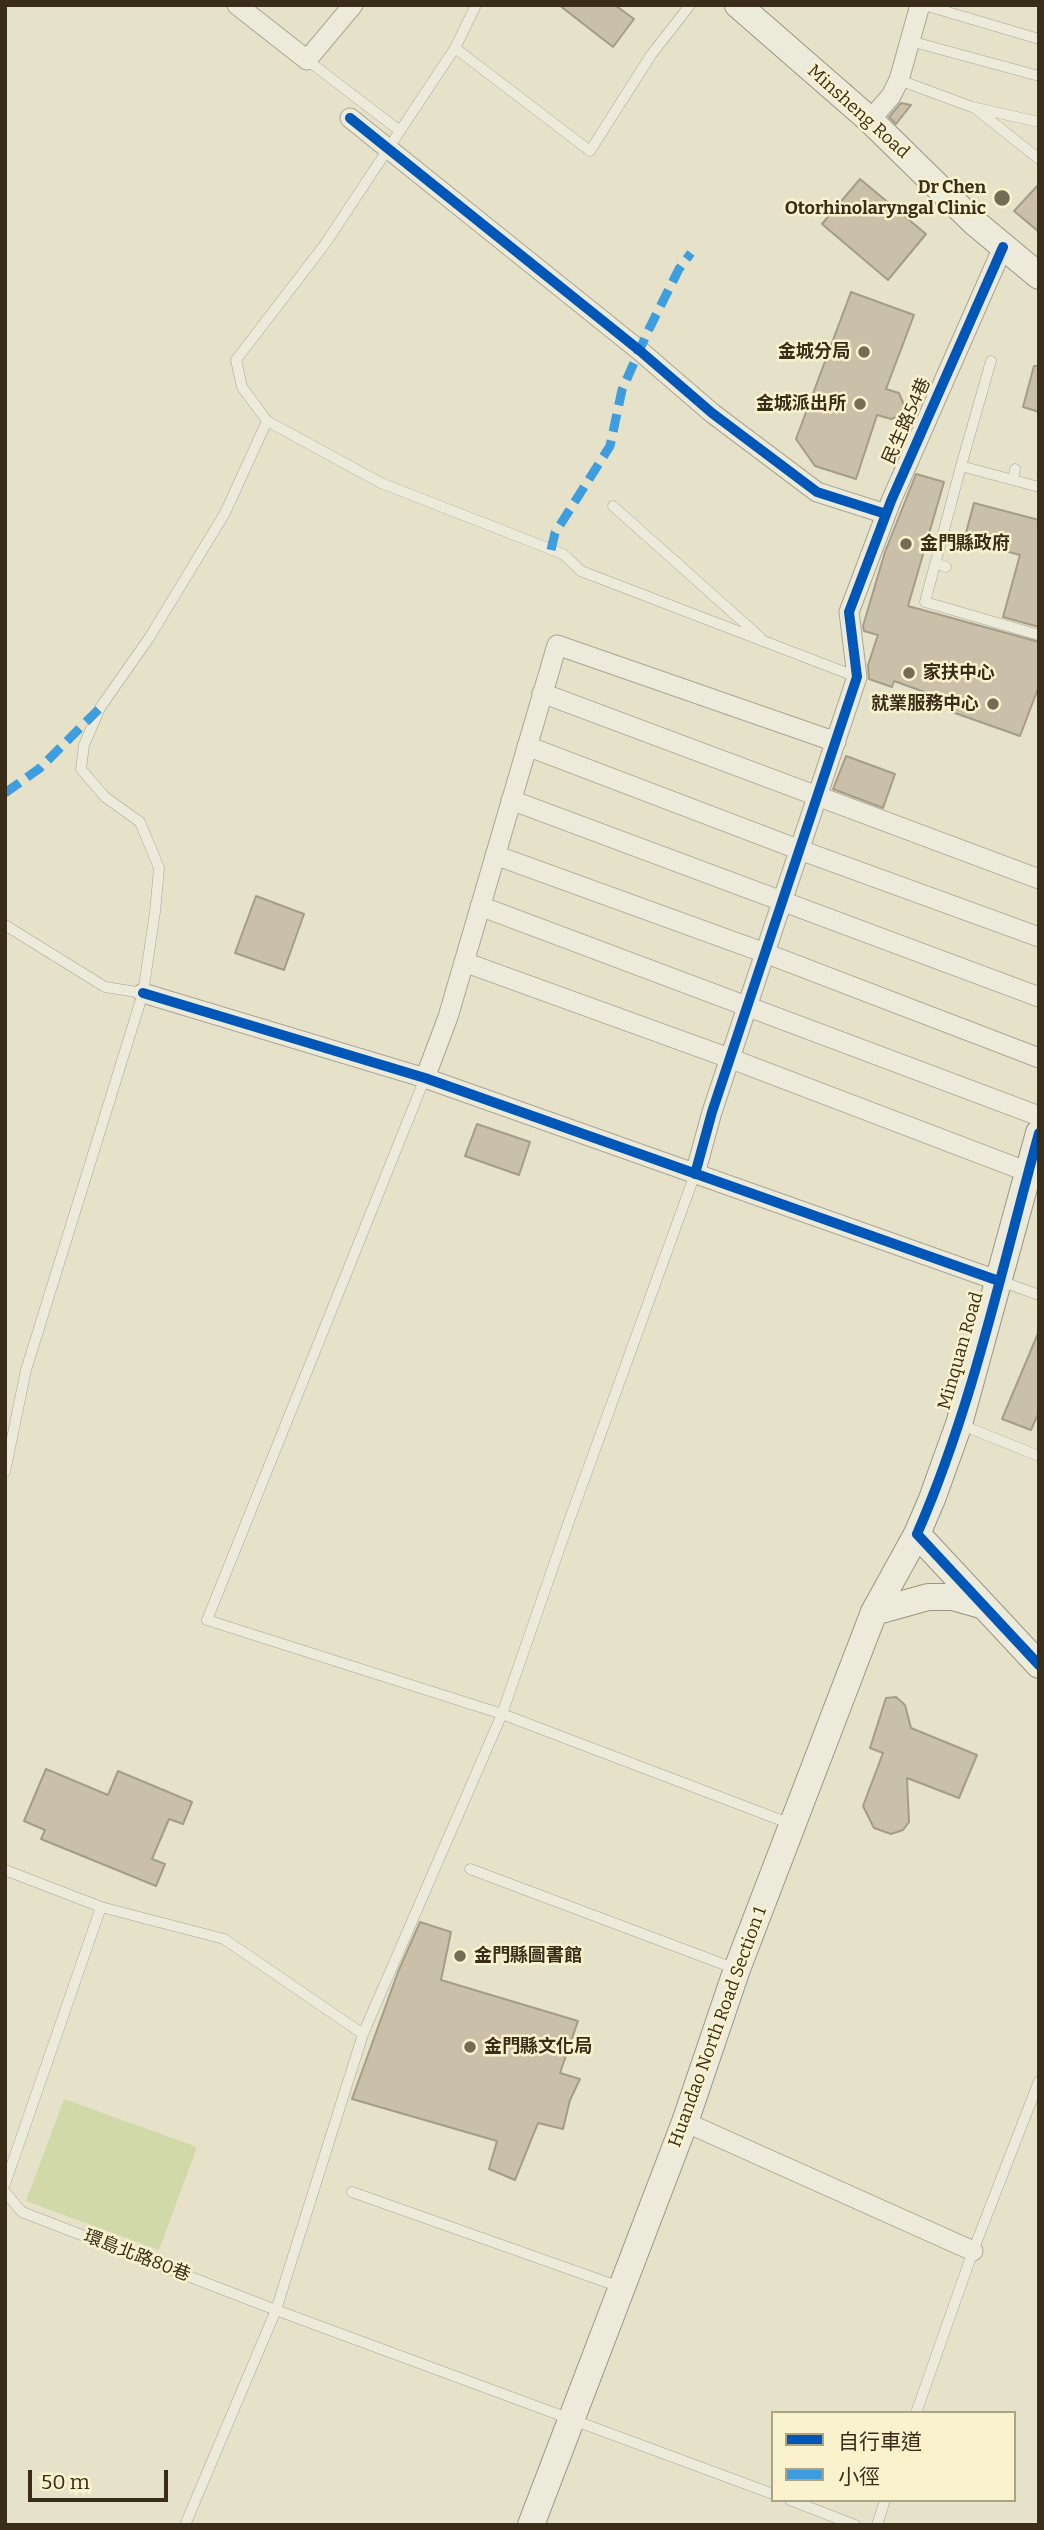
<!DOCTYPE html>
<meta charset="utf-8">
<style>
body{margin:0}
#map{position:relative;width:1044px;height:2530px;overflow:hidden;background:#e5e2c9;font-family:Bitter,"Noto Sans TC",serif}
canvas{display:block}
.frame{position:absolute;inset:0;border:7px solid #392d1a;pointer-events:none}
.legend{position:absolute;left:771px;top:2411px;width:245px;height:91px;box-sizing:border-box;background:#f9f2cc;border:2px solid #aca385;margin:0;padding:9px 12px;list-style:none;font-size:21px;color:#392d1a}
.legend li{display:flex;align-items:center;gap:14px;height:35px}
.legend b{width:35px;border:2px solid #aca385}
.scale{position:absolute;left:28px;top:2470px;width:140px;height:32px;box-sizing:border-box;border:4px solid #392d1a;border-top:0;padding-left:9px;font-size:21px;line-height:24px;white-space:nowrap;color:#392d1a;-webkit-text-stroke:5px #f9f2cc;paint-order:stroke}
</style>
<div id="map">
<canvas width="1044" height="2530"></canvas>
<div class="frame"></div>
<ul class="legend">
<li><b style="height:9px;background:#0057b8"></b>自行車道</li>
<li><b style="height:9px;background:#3e9ddf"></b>小徑</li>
</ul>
<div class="scale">50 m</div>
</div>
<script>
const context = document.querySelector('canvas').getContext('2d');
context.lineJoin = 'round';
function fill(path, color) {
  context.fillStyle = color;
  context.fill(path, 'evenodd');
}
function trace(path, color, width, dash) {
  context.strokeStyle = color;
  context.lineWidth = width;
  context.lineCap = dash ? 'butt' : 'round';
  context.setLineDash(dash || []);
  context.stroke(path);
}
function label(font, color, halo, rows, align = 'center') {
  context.font = font + ' Bitter,"Noto Sans TC",serif';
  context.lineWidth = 5;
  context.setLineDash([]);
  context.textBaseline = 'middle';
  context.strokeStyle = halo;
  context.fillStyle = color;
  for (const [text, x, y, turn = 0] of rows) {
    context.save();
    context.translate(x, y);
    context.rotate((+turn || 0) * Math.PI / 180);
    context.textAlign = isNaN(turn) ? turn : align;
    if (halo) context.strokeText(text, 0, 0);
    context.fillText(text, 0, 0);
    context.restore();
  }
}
fill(new Path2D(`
 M64 2099 197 2147 159 2250 26 2201Z`), '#d1d9a9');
const building = new Path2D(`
 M559 5H615L634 19 613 47Z
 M901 103 911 105 896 124 889 117Z
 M860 179 926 234 888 280 822 224Z
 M1039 184V232L1014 211Z
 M851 292 914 315 886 389 899 393 904 405 901 413 896 417 891 419 877 415 856 479 815 466 796 439Z
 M1034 366H1039V412L1023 407Z
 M916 474 944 482 908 606 1039 642V686L1020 736 952 712 955 703 894 681 892 687 869 679 868 665 878 635 864 631 863 626 885 552Z
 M974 503 1039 520V627L1003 617 1020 555 964 540Z
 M846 756 895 774 883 808 833 789Z
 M256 896 304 914 284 970 235 953Z
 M477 1124 530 1142 519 1175 465 1156Z
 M1039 1331V1412L1031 1430 1002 1419Z
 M896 1697 905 1705 911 1728 977 1755 959 1798 907 1778 909 1822 903 1830 891 1834 874 1828 863 1806 883 1753 870 1748 886 1698Z
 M46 1769 108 1795 118 1771 192 1802 183 1824 169 1819 152 1859 165 1864 156 1886 41 1839 45 1830 24 1821Z
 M420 1922 451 1932 441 1980 578 2021 560 2073 580 2079 570 2100 563 2129 538 2123 515 2180 489 2169 497 2141 352 2099 398 1972Z`);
fill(building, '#cabfa9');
trace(building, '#a59c88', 2);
const lane = new Path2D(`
 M476 5 455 48 325 244 236 360 242 387 267 421 381 483 563 554 581 571 857 677
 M924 5 1039 39
 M910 41 1039 76
 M455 48 590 151 651 55 690 5
 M307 60 400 131
 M899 80 972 107 1039 122
 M976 109 1039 159
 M961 466 991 361
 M1013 480 1015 469
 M1039 487 961 466 925 602 1039 635
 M613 506 760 637
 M936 563 946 567
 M5 925 105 987 143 993
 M425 1078 207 1620 502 1714 791 1824
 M1000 1281 1039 1295
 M959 1424 1039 1456
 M5 1472 26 1370 143 993 155 912 159 868 140 822 105 797 81 769 84 745 100 708 149 638 225 513 267 421
 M470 1869 736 1969
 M5 1870 101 1907 224 1939 363 2034
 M5 2184 101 1907
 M5 2192 22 2212 276 2310 773 2494
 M352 2192 620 2287
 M916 2413 973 2251 1039 2081
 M790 2500 855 2525
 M185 2525 276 2310 363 2034 502 1714 568 1524 695 1174
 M877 2525 885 2500`);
const street = new Path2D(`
 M237 5 307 60 353 5
 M350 118 639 350 712 413 817 492 886 514
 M870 120 891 96 899 80 920 5
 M542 693 1039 879
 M527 746 800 850 1039 937
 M511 800 1039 997
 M495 855 765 953 1039 1058
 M480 906 1039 1116
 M464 962 729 1058 1028 1172
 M143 993 425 1078 999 1281
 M425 1078 448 1017 557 645 836 742
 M695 1174 712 1112 857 677 849 612 891 501 1003 247
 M685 2122 973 2251`);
const secondary = new Path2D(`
 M738 5 870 120 974 222 1039 276
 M917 1534 1039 1665
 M874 1612 928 1597H953L981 1605
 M531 2525 685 2122 737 1969 874 1612 917 1534 932 1499 959 1424 1039 1133`);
trace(lane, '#aaa593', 11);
trace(street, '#aaa593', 21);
trace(secondary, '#999483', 28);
trace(lane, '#eceadb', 10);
trace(street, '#eceadb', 19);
trace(secondary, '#eceadb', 26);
trace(new Path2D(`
 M551 550 555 533 610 446 622 390 648 331 679 269 691 253
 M5 793 40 768 100 708`), '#3e9ddf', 9, [18, 9]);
trace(new Path2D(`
 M350 118 639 350 712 413 817 492 886 514
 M143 993 425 1078 999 1281
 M1039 1133C1002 1267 973 1406 917 1534L1039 1665
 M695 1174 712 1112 857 677 849 612 891 501 1003 247`), '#0057b8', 10);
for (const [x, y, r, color] of [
 [1002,198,9,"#756c57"],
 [864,352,7,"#756c57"],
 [860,404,7,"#756c57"],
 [906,544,7,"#756c57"],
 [909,673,7,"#756c57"],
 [993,704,7,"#756c57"],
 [460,1956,7,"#756c57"],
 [470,2047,7,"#756c57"]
]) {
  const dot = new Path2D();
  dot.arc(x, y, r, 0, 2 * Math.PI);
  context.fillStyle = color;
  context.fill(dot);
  trace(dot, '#f9f2cc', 2.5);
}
label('18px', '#392d1a', '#f9f2cc', [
 ["Minsheng Road",858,112,42],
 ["民生路54巷",907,421,-66],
 ["Minquan Road",961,1351,-74],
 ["Huandao North Road Section 1",718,2027,-70],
 ["環島北路80巷",137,2256,21]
]);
label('bold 18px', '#392d1a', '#f9f2cc', [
 ["Dr Chen",986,188],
 ["Otorhinolaryngal Clinic",986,209],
 ["金城分局",850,352],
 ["金城派出所",846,404],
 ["金門縣政府",920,544,"left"],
 ["家扶中心",923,673,"left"],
 ["就業服務中心",979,704],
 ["金門縣圖書館",474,1956,"left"],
 ["金門縣文化局",484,2047,"left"]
], 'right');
</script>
